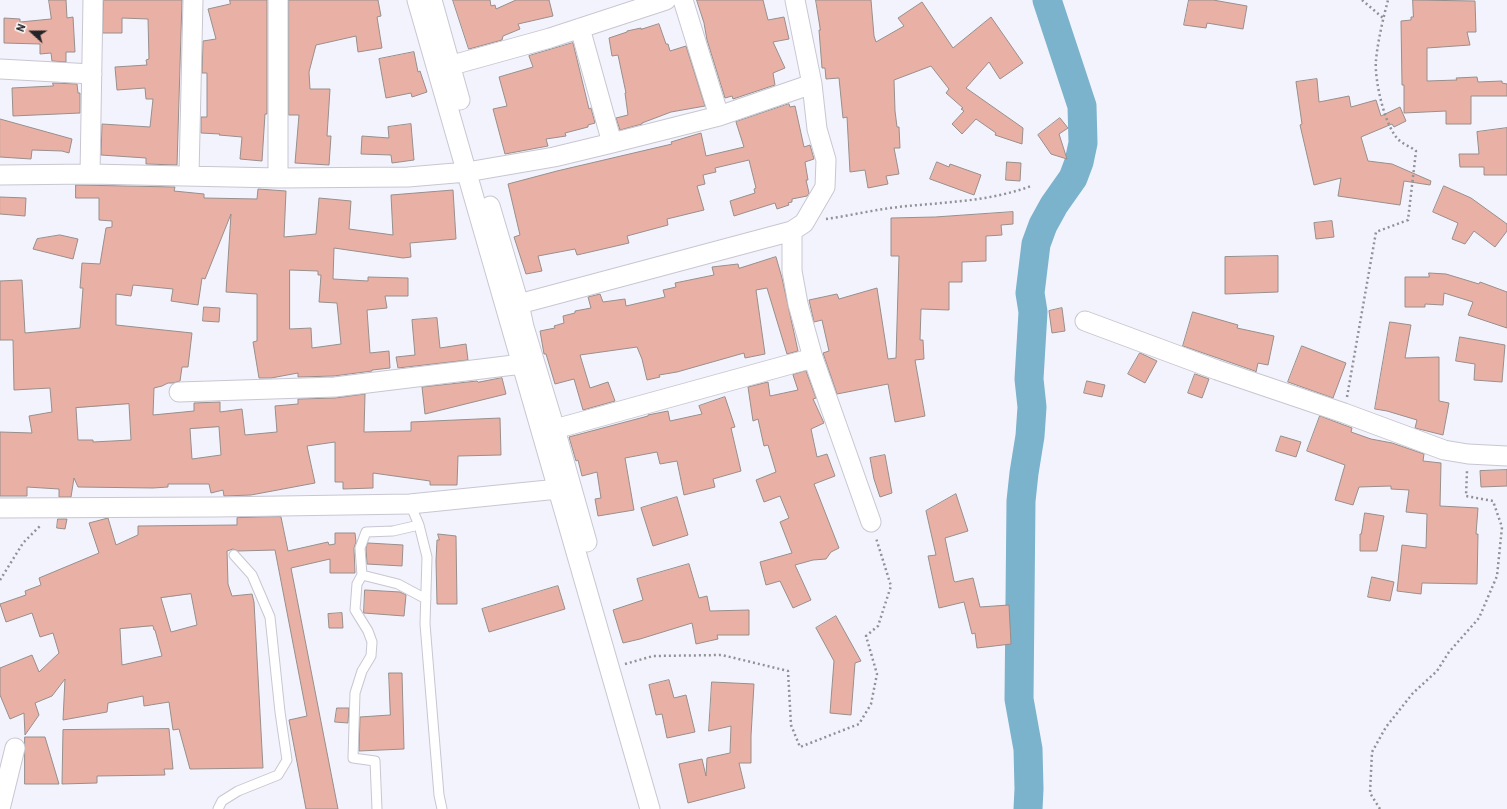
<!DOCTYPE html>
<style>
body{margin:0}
#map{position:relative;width:1507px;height:809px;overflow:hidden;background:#f3f3fd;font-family:Barlow,sans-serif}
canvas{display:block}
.north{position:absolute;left:12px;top:12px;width:40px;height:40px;-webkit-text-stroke:3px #fff;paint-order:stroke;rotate:291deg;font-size:11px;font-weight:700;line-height:16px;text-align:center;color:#242428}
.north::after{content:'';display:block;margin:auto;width:14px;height:18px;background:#242428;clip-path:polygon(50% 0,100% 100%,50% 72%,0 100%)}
</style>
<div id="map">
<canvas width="1507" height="809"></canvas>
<div class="north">N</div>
</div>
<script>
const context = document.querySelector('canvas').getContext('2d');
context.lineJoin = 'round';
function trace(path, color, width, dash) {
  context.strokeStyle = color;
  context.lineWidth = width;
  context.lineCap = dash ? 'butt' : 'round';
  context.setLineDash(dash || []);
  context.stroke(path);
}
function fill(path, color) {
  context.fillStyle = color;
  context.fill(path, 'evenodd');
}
trace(new Path2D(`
 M1028 809 1029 789 1028 749 1019 699 1021 501 1024 473 1030 436 1032 407 1029 379 1033 312 1030 293 1036 244 1043 225 1054 205 1073 178 1079 162 1083 143 1082 106 1047 0`), '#7bb2cc', 29);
const building = new Path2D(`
 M49 0H66L67 18 73 17 75 52H66V62L52 61 51 53 40 54V44L4 43V18L20 19V22L51 19Z
 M104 0H182L177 165 146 164V158L101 155 102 124 150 127 153 99H146L145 88 117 90 115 67 147 65 146 60 149 59 148 19 122 18V33H103Z
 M230 0H267V114H265L262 161 240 159 242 137 219 135 220 134 201 133V117H207V73H202L203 41 216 39 208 9 230 4Z
 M289 0H378L381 16 377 17 382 48 358 52 356 36 316 45 309 72 310 89H330L327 136H331L329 165 295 163 299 115H289Z
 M453 0H490L491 6 495 5 496 9 516 0H549L553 16 518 24 520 29 503 36 502 40 469 49Z
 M697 0H763L768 20 784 17 789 39 773 42 785 68 773 73 775 85 733 99 732 96 725 98 707 40 704 23Z
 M816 0H871L874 36 876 42 904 26 898 18 922 2 953 48 991 17 1023 63 1000 79 989 62 966 88 1023 128 1022 144 995 135 996 133 976 119 962 134 952 124 964 111 961 109 963 108 946 93 949 89 931 66 894 80 895 111 897 127H899L900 148H894L899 174 886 176 888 184 868 188 865 170 850 172 847 117 843 118 839 78 826 79 825 68H822L819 30H820Z
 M1189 0H1213L1247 6 1243 29 1207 23 1206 28 1184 25Z
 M1413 0 1475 1 1476 32H1467L1470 45 1427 48V81L1457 80 1456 78 1477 77 1478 82 1502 81V83L1507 84V96H1471V124H1446V111L1404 113V85H1402L1401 21 1411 20V17H1413Z
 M659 24 666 44H668L670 51 686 46 705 106 671 112 642 123V124L620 130 616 118 628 115 625 93H626L618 55 612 56 609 38 627 32V31L641 28V29Z
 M573 43 589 109 591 108 595 123 588 125V127L565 133 566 136 546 139 548 146 505 154 493 109 507 106 499 77 533 67 529 56Z
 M414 52 418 72 420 71 427 92 412 97 411 93 386 98 379 59Z
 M1317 79 1319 102 1349 96 1351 107 1376 100 1381 116 1400 107 1406 121 1394 127 1392 124 1361 137 1368 161 1392 164 1431 181 1430 185 1404 181 1400 205 1338 196 1341 178 1314 185 1300 125 1302 124 1296 82Z
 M53 83 77 84 78 93H80V113L13 116 12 88 53 86Z
 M789 104 790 107 795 106 804 147 810 145 814 159 805 162 808 180H806L809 193 807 196 792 199V202L788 203 789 205 777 209 775 203 734 216 730 201 755 193 754 189 756 188 749 160 715 168 716 172 703 175 705 184 697 186 704 210 667 219 668 225 627 236 629 243 577 255 575 249 538 256 542 271 526 274 514 237 520 235 508 184 557 171 672 144 671 142 701 133 706 156 744 147 736 122Z
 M1060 118 1068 128 1059 134 1067 159 1051 154 1038 135Z
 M0 119 72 139 69 153 62 151 32 150 31 159 0 157Z
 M411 124 414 160 392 163 391 155 361 154 362 136 389 138 388 127Z
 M1507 128V175H1484V167H1460L1459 154H1479L1477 132Z
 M937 162 949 167 950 164 981 175 974 195 930 179Z
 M1007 162 1021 163 1020 181 1006 180Z
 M76 185 175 187 174 191 204 194V198L257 199 258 189 286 191 284 237 316 234 319 198 351 201 349 229 393 235 391 195 453 190 456 239 410 243 411 257 403 258 334 248 333 279 368 281V277L408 278V296H385L387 308 367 310 370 353 389 351 390 368 372 370V371L334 376 298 377V373L271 378H259L253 342 257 341V294L226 292 231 214 205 279 202 278 198 305 171 301 173 289 133 285 131 296 116 294V325L192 333 188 367H182L180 381 173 383H168L162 386 154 388 153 415 194 411V403L220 402V412L242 409 245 435 277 432 275 406 298 404V399L335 398 365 394 364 432 411 431V422L500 418 501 455 458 456 457 485H430V481L373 473V488L343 489V482H335V442L307 446 315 483 251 495 224 496 223 490 211 493 209 484H168V487L153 488 78 487 74 478 71 497H59V489L27 487V496H0V432L32 433 29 416 52 412 50 388 14 390 13 340H0V281L22 280 25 333 80 328 83 288H80L82 263 100 264 106 228 112 227V221L99 220V198H76ZM290 270 318 271V275H321L319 302 337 303 341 344 312 348 311 328 290 329ZM129 404 131 440 93 442V440H78L76 408ZM219 427 221 455 192 459 190 429Z
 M1444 186 1471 198 1507 224V231L1495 247 1474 231 1465 244 1452 239 1458 223 1433 212Z
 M0 197 26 198 25 216 0 214Z
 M1013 212V224L1001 225 1002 235 986 236V261L962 262V282H949V310L921 309 920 340H923L924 359 915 360 925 416 895 422 888 384 837 394 823 353 829 351 822 320 814 322 809 300 837 294 839 299 877 288 888 359 896 358 899 256H891V218L935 217Z
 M1332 221 1334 237 1316 239 1314 223Z
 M60 235 78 239 73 259 33 249 37 239Z
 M1278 256V292L1225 294V257Z
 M776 257 782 278 798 351 787 354 767 288 756 290 765 354 745 358 744 353 677 372 659 375 660 377 647 380 642 359 637 347 580 355 590 388 608 382 615 401 583 410 574 379 555 384 546 354H544L540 331 555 328 554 326 564 323 563 316 575 313V311L591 308 588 297 600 294 603 302 625 299 626 306 665 297 663 290 676 287 675 283 714 275 712 267 738 264 739 268Z
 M1429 273 1446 274 1479 284 1480 282 1507 292V328L1468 315 1473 302 1444 293 1443 305 1425 304V307H1405V277H1429Z
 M204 307 220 308 219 322 203 321Z
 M1062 308 1065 331 1052 333 1049 311Z
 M1193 312 1238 325 1237 328 1274 336 1268 365 1258 363 1256 372 1255 371 1183 346Z
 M437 318 440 348 466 344 468 360 398 368 396 357 415 355 412 320Z
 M1390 322 1411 325 1405 358 1439 357V401L1449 403 1443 435 1415 428 1417 420 1387 411 1375 409Z
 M1460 337 1505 345 1502 382 1474 380 1475 364 1456 361Z
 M1302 346 1346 363 1333 398 1288 382Z
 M1140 353 1157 361 1145 383 1128 374Z
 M806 371 816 398 813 399 824 423 811 429 817 457 827 454 835 476 814 484 839 548 831 552 826 559 813 560 795 565 811 600 793 608 780 581 766 585 760 562 792 553 780 522 789 518 780 496 764 502 756 480 776 472 768 445 764 446 758 419 753 421 748 387 768 382 770 396 798 390 793 375Z
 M1195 374 1209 379 1202 398 1188 393Z
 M502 378 506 394 425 414 422 387 477 381 478 382Z
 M1087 381 1105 385 1102 397 1084 393Z
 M725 397 735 427 731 428 741 471 713 479 715 487 684 495 677 461 660 464 657 452 625 458 634 510 598 516 595 499 601 498 597 472 582 476 578 460 576 461 569 437 648 416V415L668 411 670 421 702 414 699 406Z
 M1320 416 1352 428 1351 432 1371 439 1392 443 1424 454 1423 461 1441 463 1440 506 1478 508 1476 534H1478L1477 584 1422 583 1421 594 1397 591 1402 545 1426 548 1427 514 1406 512 1409 490 1391 489V486L1359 487 1353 505 1335 500 1345 465 1307 451Z
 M1281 436 1301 442 1296 457 1276 451Z
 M885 455 892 493 880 497 874 479 870 458Z
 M1507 470V486L1481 487 1480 471Z
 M956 494 968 531 945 538 954 581 955 582 973 578 980 607 1009 605 1011 644 977 648 975 633 972 634 964 602 939 608 928 556 936 555 926 511Z
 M677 497 688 535 653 546 641 508Z
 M1365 513 1384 516 1377 551H1360V534H1361Z
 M281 517 288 551 328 542 329 545 335 544V533H355L356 542 354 548 355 573H330V559L291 568 338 809H306L289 720 307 716 275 550 238 551 233 549 227 551 228 584 232 596 252 594 254 602 263 768 190 769 179 729 173 730 169 702 144 706 143 696 108 703 107 712 63 720 65 679 52 696 35 703 39 715 25 735 24 713 10 719 0 695V668L32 655 39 672 59 653 53 633 40 637 32 613 6 622 0 604 26 595 25 591 41 585 39 578 99 553 89 523 108 518 116 545 138 535V526L237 525V518ZM191 594 197 625 171 632 161 598ZM153 626 154 630H155L162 656 122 665 120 629Z
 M58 519H67L65 529 57 528Z
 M438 534 456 536 457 604H437L436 561 437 540H439Z
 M368 543 403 545 402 566 367 564 366 549Z
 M689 564 699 598 707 596 710 611 749 610V635H717L718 639 696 644 692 623 640 639 623 643 613 610 643 600 637 579Z
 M1372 577 1394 582 1390 601 1368 597Z
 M558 586 565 609 489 632 482 609Z
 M365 590 400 592 406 595 404 616 364 613Z
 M342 613 343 628H329L328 614Z
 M836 616 861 661 855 663 851 715 830 713 834 661 816 628Z
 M389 673H402L404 749 359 751 360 717 390 715Z
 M669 680 674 698 686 695 695 732 667 738 662 714 656 715 649 685Z
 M712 682 754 684 751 736V763H739L745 788 688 803 679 764 702 759 706 776 707 758 730 753 731 726 709 731Z
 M337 708H349L348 723 335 722Z
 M169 729 173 769H164L165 775 97 776V783L62 784 63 730Z
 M25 737H45L59 784H25Z`);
fill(building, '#e9b1a5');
trace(building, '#988e8b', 1);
const lane = new Path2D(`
 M410 504 419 525 427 557 425 624 439 795 442 809
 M362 575 398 584 426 599
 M218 809 222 801 238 791 278 775 287 760 280 712 270 617 252 575 234 555
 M377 809 375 761 353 758 355 693 362 671 371 656 372 642 368 631 355 610 357 584 362 575 360 548 366 532 393 531 419 525`);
const street = new Path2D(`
 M417 0 650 809
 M432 0 460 100
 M683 0 719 116
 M795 0 812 84 817 129 826 160 825 187 804 223 792 231V271L798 304 813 358 871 522
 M580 28 612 143
 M0 69 92 74
 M438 69 550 38 666 0
 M90 174 93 0
 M0 175 90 174 278 178 408 177 467 172 554 157 612 143 719 116 812 84
 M189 175 193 0
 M278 178V0
 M490 206 519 304 524 327 555 429 587 542
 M519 304 792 231
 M1085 321 1217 370 1344 413 1444 450 1468 454 1507 456
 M179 392 335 387 522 364
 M555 429 813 358
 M0 508 217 507 410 504 558 489
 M0 809 15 748`);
trace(lane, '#c8c7d1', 11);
trace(street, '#c8c7d1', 21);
trace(new Path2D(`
 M1362 0 1383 18
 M826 219C847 216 869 211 890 208 937 202 986 203 1031 186
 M1347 397 1376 232 1408 220 1416 151C1411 147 1405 145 1400 141 1385 129 1374 79 1376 60 1378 40 1383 19 1388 0
 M0 580 23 543 41 525
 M625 664 653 656 722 655 788 671 791 725 800 747 859 724 871 704 877 674 866 636 878 626 891 586 876 538
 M1380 809 1370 793 1372 752 1386 727 1413 693 1437 671 1449 652 1479 618 1497 576 1502 527 1493 501 1466 496 1467 471`), '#919198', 2.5, [2, 3]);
trace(lane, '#fff', 9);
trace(street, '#fff', 19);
</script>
